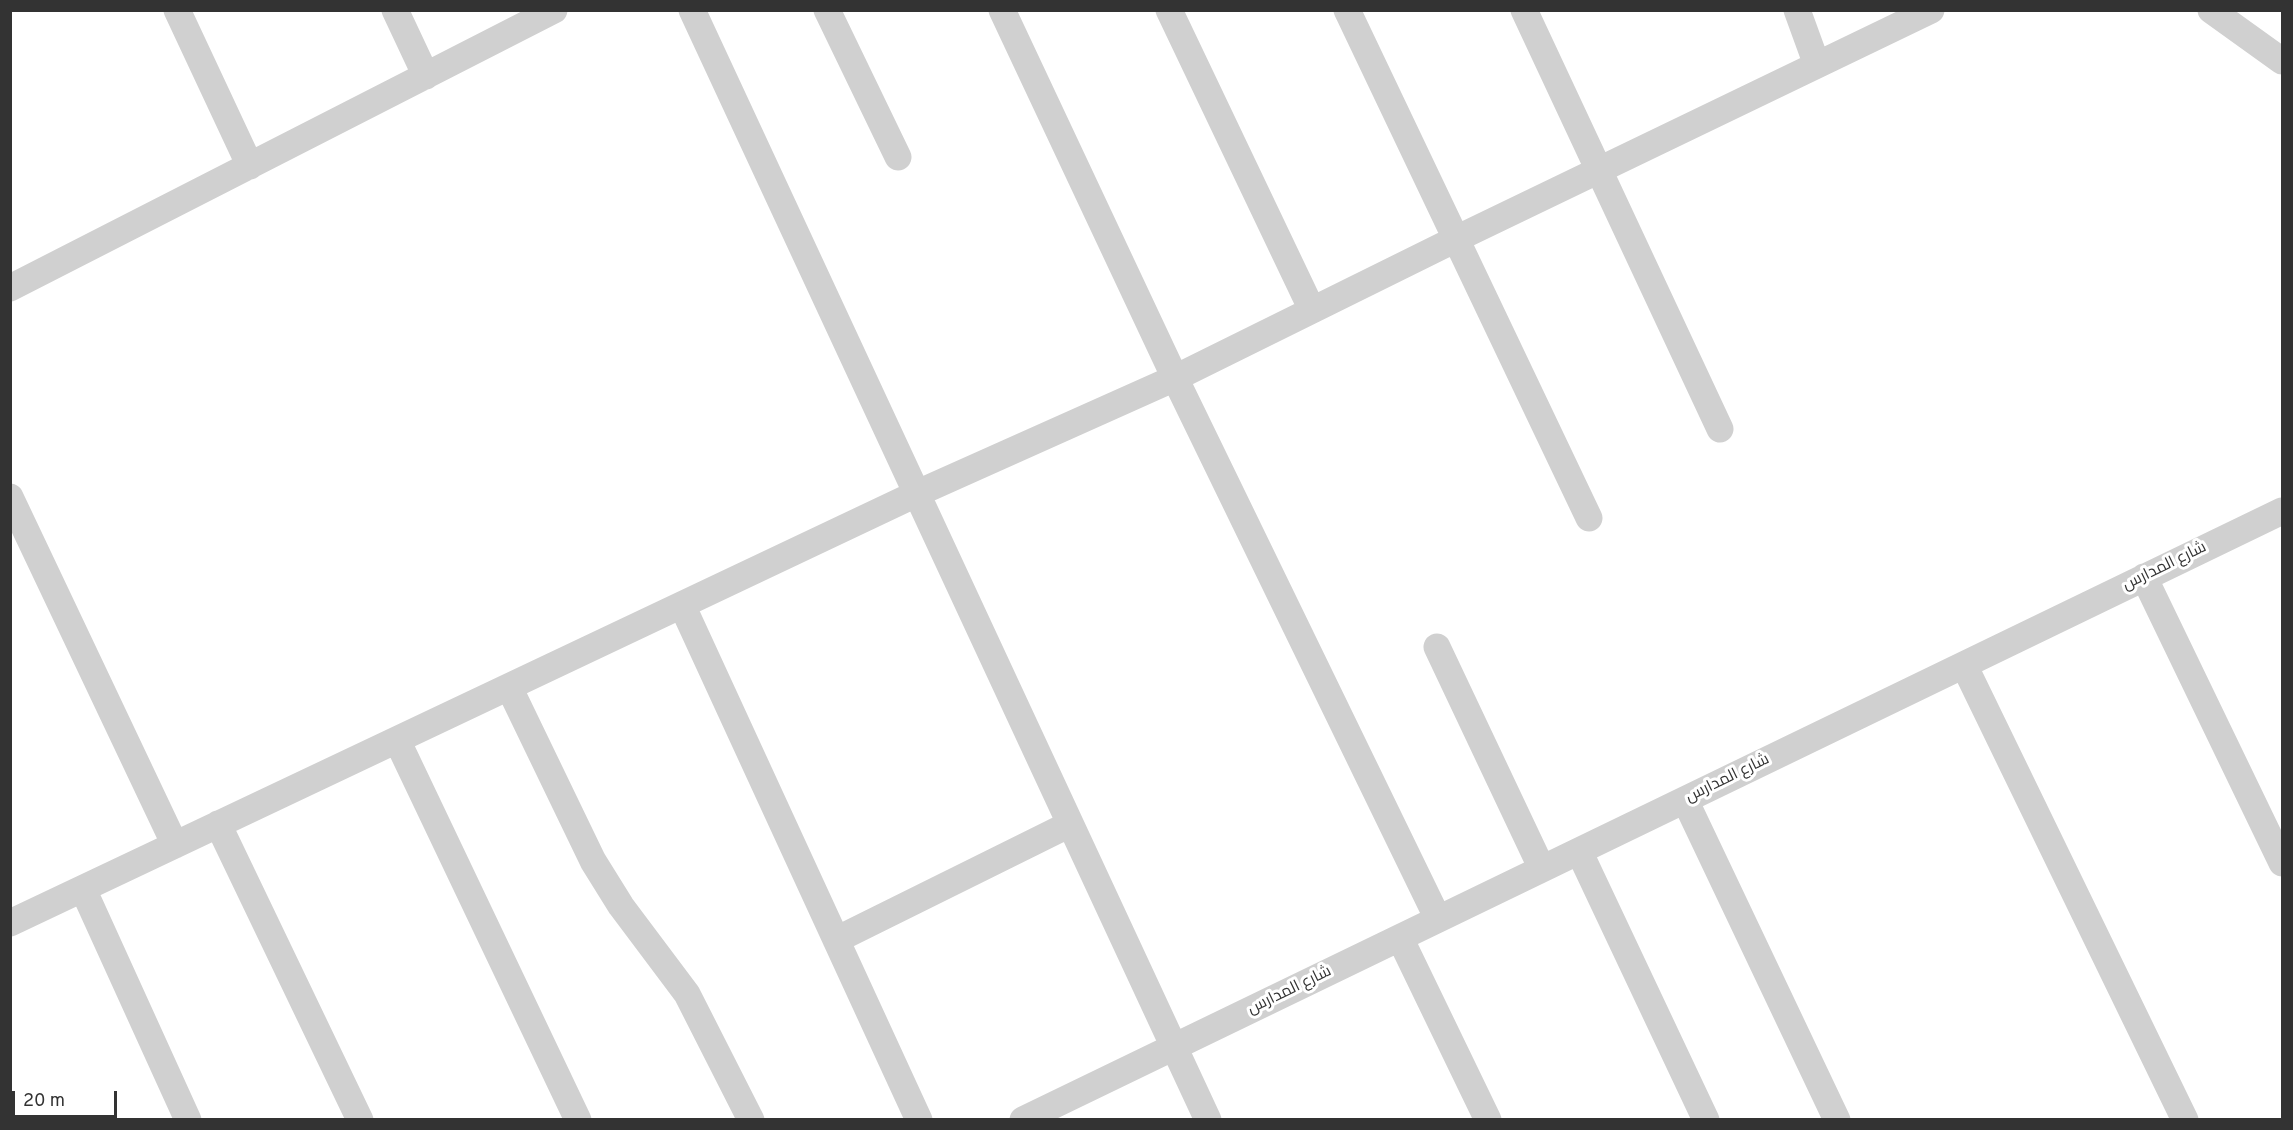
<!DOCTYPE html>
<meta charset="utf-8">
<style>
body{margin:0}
#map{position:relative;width:2293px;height:1130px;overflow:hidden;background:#fff;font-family:Overpass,sans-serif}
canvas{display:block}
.frame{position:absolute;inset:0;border:12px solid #333;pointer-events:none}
.scale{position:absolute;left:12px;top:1091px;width:105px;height:27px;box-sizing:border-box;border:3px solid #333;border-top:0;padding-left:8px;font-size:18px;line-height:21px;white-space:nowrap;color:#333;-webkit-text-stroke:4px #fff;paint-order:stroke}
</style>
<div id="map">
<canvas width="2293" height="1130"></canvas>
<div class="frame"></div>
<div class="scale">20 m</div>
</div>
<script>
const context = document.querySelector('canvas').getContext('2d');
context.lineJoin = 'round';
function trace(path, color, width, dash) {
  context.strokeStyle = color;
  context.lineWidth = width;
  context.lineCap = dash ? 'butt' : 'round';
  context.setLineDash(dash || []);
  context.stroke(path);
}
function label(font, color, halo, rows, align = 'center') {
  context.font = font + ' Overpass,Cairo,sans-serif';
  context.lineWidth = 6;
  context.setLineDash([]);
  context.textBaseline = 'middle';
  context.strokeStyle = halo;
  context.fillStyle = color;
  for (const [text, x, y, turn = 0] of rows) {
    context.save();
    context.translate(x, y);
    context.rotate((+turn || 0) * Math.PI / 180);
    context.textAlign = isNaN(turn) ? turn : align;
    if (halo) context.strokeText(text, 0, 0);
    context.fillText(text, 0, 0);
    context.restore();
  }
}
trace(new Path2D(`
 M177 10 250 166
 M395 10 426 76
 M692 10 1208 1120
 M827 10 898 157
 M1002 10 1175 378 1438 919
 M1169 10 1312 310
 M1347 10 1589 518
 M1524 10 1720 429
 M1797 10 1817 65
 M2211 10 2282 61
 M10 288 554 10
 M10 497 175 845
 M2144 577 2282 863
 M682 605 919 1120
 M1437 647 1542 869
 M1964 665 2185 1120
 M509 687 593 861 621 906 687 994 751 1120
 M397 740 578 1120
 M1685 800 1837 1120
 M218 824 360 1120
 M1579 851 1706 1120
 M83 889 188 1120
 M10 923 918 493 1175 378 1456 239 1931 10
 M1400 938 1488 1120
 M836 940 1070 824
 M1023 1120 2282 511`), '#d0d0d0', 27);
label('16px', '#333', '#fff', [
 ["شارع المدارس",2165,567,-26],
 ["شارع المدارس",1728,779,-26],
 ["شارع المدارس",1290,991,-26]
]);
</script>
